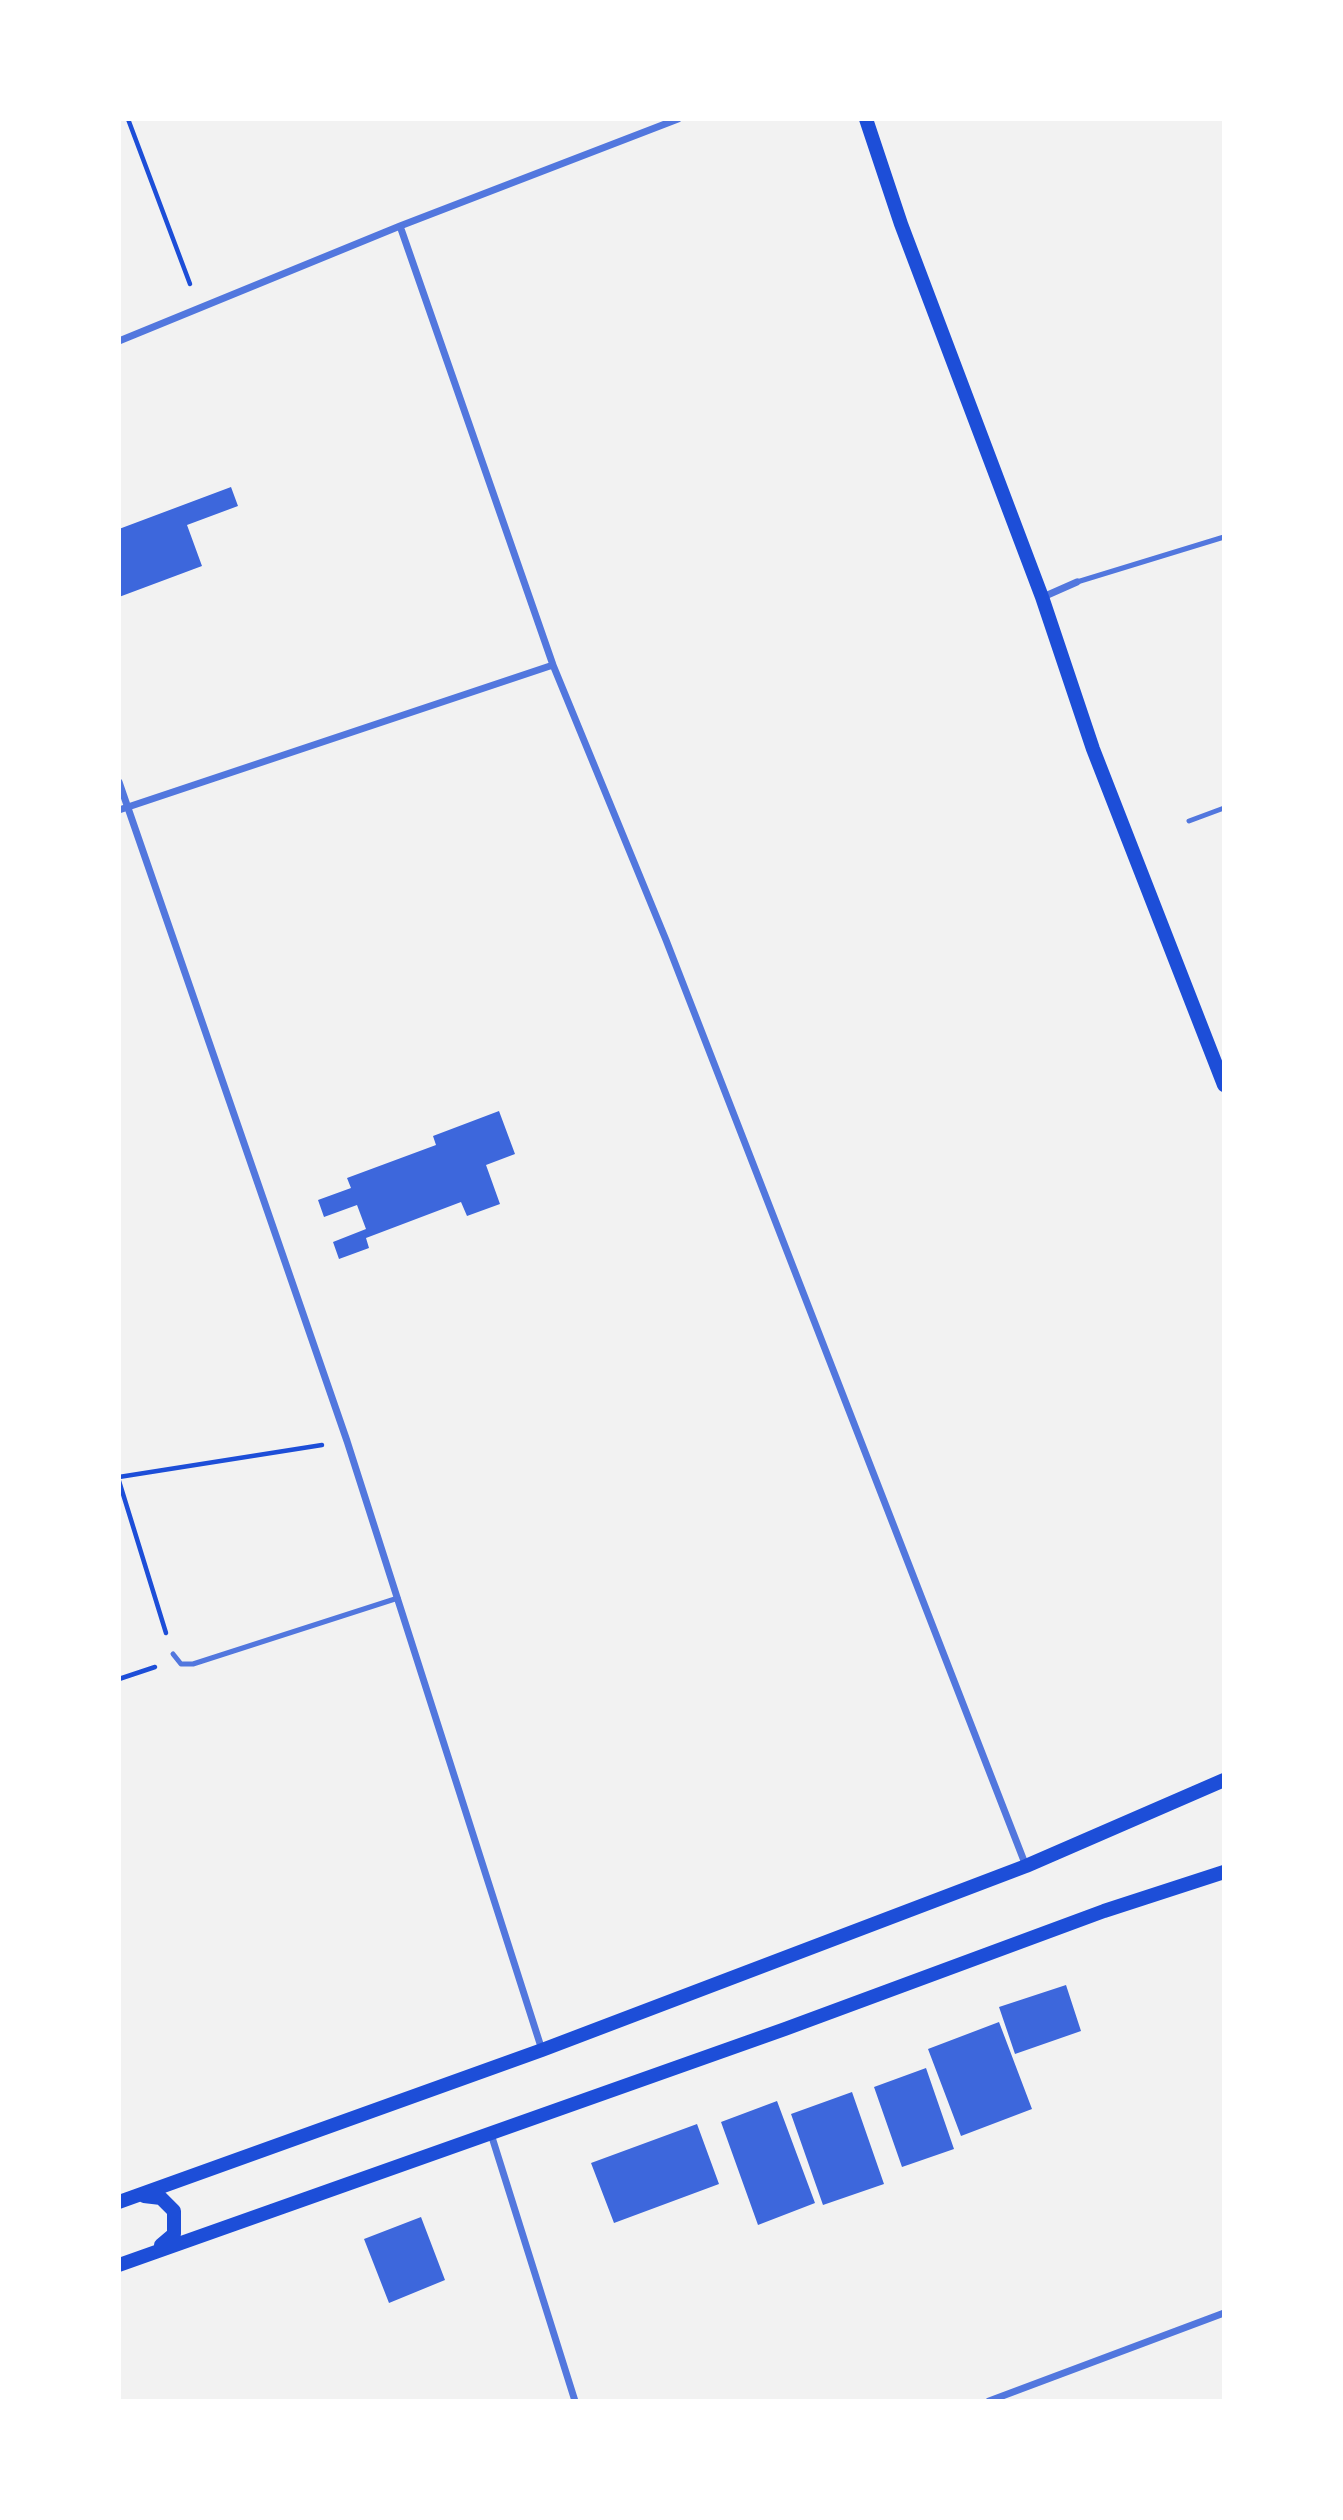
<!DOCTYPE html>
<style>
body{margin:0}
#map{position:relative;width:1343px;height:2520px;overflow:hidden;background:#f2f2f2;font-family:"Asap Condensed",sans-serif}
canvas{display:block}
.frame{position:absolute;inset:0;border:121px solid #fff;pointer-events:none}
</style>
<div id="map">
<canvas width="1343" height="2520"></canvas>
<div class="frame"></div>
</div>
<script>
const context = document.querySelector('canvas').getContext('2d');
context.lineJoin = 'round';
function fill(path, color) {
  context.fillStyle = color;
  context.fill(path, 'evenodd');
}
function trace(path, color, width, dash) {
  context.strokeStyle = color;
  context.lineWidth = width;
  context.lineCap = dash ? 'butt' : 'round';
  context.setLineDash(dash || []);
  context.stroke(path);
}
fill(new Path2D(`
 M231 487 238 506 187 525 202 566 119 597V529Z
 M499 1111 515 1154 486 1165 500 1204 467 1216 461 1202 366 1238 369 1248 339 1259 333 1242 366 1229 357 1205 324 1217 318 1200 351 1188 347 1178 436 1145 433 1136Z
 M1066 1985 1081 2031 1015 2054 999 2007Z
 M999 2022 1032 2109 961 2136 928 2049Z
 M926 2068 954 2149 902 2167 874 2087Z
 M852 2092 884 2184 823 2205 791 2114Z
 M777 2101 815 2203 758 2225 721 2122Z
 M697 2124 719 2184 614 2223 591 2163Z
 M421 2217 445 2280 389 2303 364 2239Z`), '#3d67dc');
trace(new Path2D(`
 M128 119 190 284
 M119 1477 322 1445
 M119 1481 166 1633
 M119 1679 155 1667`), '#1d4ed8', 4.5);
trace(new Path2D(`
 M1077 582 1224 537
 M1189 821 1224 808
 M173 1654 181 1664H193L398 1598`), '#5277de', 5);
trace(new Path2D(`
 M400 226 553 665 666 940 1026 1866
 M119 341 400 226 678 119
 M1043 597 1077 582
 M119 782 347 1441 542 2050
 M119 810 553 665
 M491 2134 575 2401
 M989 2401 1224 2313`), '#5277de', 7);
trace(new Path2D(`
 M866 119 901 224 1042 597 1093 749 1224 1085
 M144 2196 161 2198 174 2211V2234L161 2245
 M119 2202 542 2050 1026 1866 1224 1780
 M119 2265 785 2029 1104 1911 1224 1872`), '#1d4ed8', 14);
</script>
